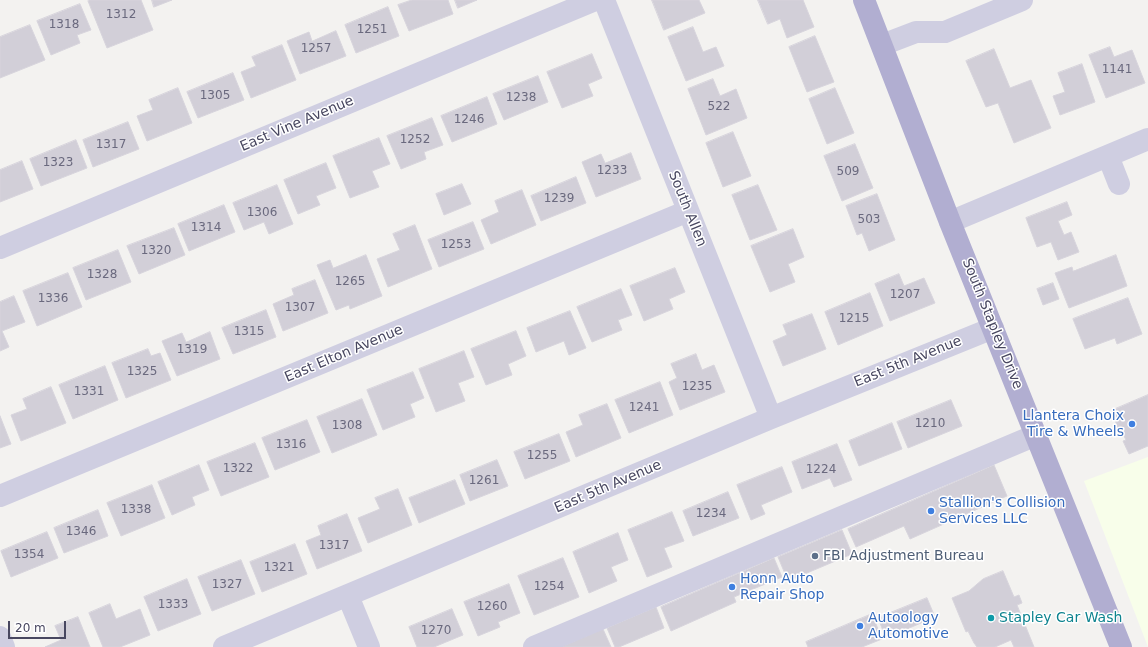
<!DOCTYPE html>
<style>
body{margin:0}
#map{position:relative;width:1148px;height:647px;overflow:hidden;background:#f3f2f0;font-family:"DejaVu Sans",sans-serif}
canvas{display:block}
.scale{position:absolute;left:8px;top:621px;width:58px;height:18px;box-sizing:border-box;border:2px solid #484760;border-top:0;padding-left:5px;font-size:12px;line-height:14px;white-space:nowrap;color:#484760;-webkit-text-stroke:3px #fff;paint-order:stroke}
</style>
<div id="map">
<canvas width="1148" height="647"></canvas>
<div class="scale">20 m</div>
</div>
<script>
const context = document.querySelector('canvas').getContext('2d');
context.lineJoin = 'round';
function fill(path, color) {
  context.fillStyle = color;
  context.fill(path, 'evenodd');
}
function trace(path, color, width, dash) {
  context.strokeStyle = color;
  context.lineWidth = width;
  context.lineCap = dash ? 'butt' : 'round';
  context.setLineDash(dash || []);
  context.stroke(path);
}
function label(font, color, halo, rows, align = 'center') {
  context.font = font + ' "DejaVu Sans",sans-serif';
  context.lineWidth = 3;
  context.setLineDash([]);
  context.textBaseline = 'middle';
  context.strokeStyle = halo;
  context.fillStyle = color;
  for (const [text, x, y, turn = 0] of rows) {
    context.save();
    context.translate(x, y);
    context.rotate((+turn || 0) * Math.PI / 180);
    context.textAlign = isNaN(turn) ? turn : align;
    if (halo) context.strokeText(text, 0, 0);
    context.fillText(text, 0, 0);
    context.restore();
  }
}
fill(new Path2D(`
 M1148 457V647L1084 481Z`), '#f8feea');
const building = new Path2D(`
 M89 0H141L153 30 107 48 88 1Z
 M152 0H172L154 7Z
 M412 0H448L453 14 409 31 398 5Z
 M455 0H477L458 8Z
 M652 0H699L705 13 664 30Z
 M758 0H803L814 27 787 38 780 19 768 24Z
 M80 4 91 30 77 35 80 43 51 55 37 21Z
 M388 7 399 36 356 53 345 25Z
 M30 25 45 60 0 78V37Z
 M693 27 703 52 716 47 724 66 686 81 668 37Z
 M336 31 346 56 300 74 287 41 309 32 312 41Z
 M815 36 834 82 807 92 789 47Z
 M282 45 296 80 251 98 241 72 256 66 252 57Z
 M1110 47 1114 57 1132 50 1145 83 1106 98 1089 55Z
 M994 49 1010 88 1031 80 1051 128 1014 143 998 103 986 107 966 61Z
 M592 54 602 78 588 84 593 96 562 108 547 72Z
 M1082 64 1095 102 1060 115 1053 96 1065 92 1058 73Z
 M233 73 244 100 198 118 187 92Z
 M538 76 548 102 504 120 493 94Z
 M713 79 720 96 736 89 747 118 706 135 688 89Z
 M178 88 192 123 147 141 137 116 153 110 149 100Z
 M835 88 854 133 827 144 809 99Z
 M487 97 497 124 452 142 441 116Z
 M432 118 443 145 424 152 426 159 401 169 387 136Z
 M128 122 139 149 93 167 83 140Z
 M733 132 751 176 723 187 706 143Z
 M379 138 390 164 372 171 379 187 350 198 333 156Z
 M76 140 87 168 41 186 30 159Z
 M855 144 873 188 842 201 824 156Z
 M631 153 641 179 596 197 582 162 601 154 605 163Z
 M22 161 33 189 0 202V170Z
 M326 163 336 188 316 196 320 205 298 214 284 180Z
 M576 177 586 203 541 221 531 196Z
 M462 184 471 204 444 215 436 194Z
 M277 185 293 224 269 234 264 222 244 230 233 203Z
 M758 185 777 230 750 240 732 195Z
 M522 190 536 225 491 244 481 220 499 212 495 201Z
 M877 194 895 240 869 251 862 233 857 235 846 206Z
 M1067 202 1072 215 1058 221 1064 235 1071 232 1079 252 1058 260 1051 242 1037 247 1026 218Z
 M224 205 235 232 189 251 178 224Z
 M473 222 484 249 439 267 428 240Z
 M415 225 432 269 388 287 377 259 400 250 393 234Z
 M174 228 185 255 139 274 127 246Z
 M793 229 804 257 788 264 795 282 770 292 751 246Z
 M118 250 131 282 86 300 73 268Z
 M366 255 382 296 350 309 349 305 336 310 317 265 330 260 333 268Z
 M1116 255 1127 286 1069 308 1055 273 1072 267 1073 271Z
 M675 268 685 292 669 299 673 309 644 321 630 286Z
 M68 273 82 307 37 326 23 291Z
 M899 274 904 286 924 278 935 303 890 321 875 284Z
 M315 280 328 313 283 331 273 304 294 295 292 289Z
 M1053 283 1059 299 1043 305 1037 289Z
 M621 289 632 315 618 320 622 330 592 342 577 307Z
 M870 293 883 326 838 345 825 312Z
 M14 296 25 322 2 331 9 347 0 351V302Z
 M1128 298 1142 334 1117 344 1115 338 1085 349 1073 319Z
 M266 310 276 337 233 354 222 328Z
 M570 311 586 348 569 355 564 341 536 352 527 328Z
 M812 314 826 349 783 366 773 341 787 335 783 325Z
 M516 331 526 356 508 364 512 375 486 385 471 349Z
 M210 332 220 359 177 376 162 341 182 333 186 342Z
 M148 349 151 356 160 353 171 380 126 398 112 363Z
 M464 351 474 377 458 383 465 401 436 412 419 369Z
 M696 354 702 370 714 365 725 392 680 410 669 382 677 378 671 364Z
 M105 366 118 400 73 419 59 385Z
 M413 372 424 398 410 404 415 417 383 430 367 390Z
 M660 382 673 415 629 433 615 400Z
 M51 387 66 423 21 441 11 415 27 409 23 399Z
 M1148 395V446L1129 454 1123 441 1126 440 1121 430H1119L1114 418 1116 417 1113 410Z
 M362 399 377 435 332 453 317 417Z
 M951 400 962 426 908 448 897 422Z
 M607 404 621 438 576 457 566 432 583 425 579 415Z
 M0 416 11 444 0 448Z
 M307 420 320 452 275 470 262 438Z
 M892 423 902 449 859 466 849 441Z
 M559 434 570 461 525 479 514 452Z
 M255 443 269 477 221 496 207 462Z
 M837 444 852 480 834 487 830 478 802 489 792 462Z
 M497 460 508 486 470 501 460 475Z
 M199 465 209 490 192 497 195 505 172 515 158 482Z
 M994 465 1007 496 910 539 904 526 856 547 848 529Z
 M782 467 792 492 761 505 765 514 751 520 737 485Z
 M455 480 465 504 419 523 409 498Z
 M152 485 165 518 121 536 107 503Z
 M398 489 412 525 368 543 358 518 380 509 375 498Z
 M728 492 739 518 693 536 683 511Z
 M98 510 108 536 64 553 54 528Z
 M672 512 684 541 664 548 672 567 647 577 628 530Z
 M347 514 362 551 317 569 306 541 321 535 318 526Z
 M842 530 852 554 788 581 778 557Z
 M47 532 58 558 11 577 1 551Z
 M618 533 628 560 611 567 617 581 589 593 573 552Z
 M295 544 307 574 262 592 250 562Z
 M563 558 579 597 534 615 518 576Z
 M774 558 782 577 734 597 736 602 671 631 661 607Z
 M241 560 255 594 212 611 198 577Z
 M1003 571 1014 597 1019 595 1022 603 1017 605 1034 647H1014L1011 640 995 647H977L974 643 968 631 966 632 952 598 969 591 983 579Z
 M187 579 201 614 158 631 144 597Z
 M509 584 520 613 498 622 500 627 478 636 464 602Z
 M927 598 935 617 886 638 878 618Z
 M110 604 116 619 140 609 150 635 120 647H103L89 613Z
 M656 607 664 628 619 647H615L607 628Z
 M452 609 463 635 434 647H417L409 627Z
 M872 614 882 639 862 647H808L806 642Z
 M78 617 90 647H45L61 640 55 626Z
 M603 629 611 647H561Z`);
fill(building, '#d2cfd8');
trace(building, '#d7d4dc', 1);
trace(new Path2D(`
 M604 0 771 418
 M882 45 916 32H945L1022 0
 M1108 156 1119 184
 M950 222 1148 139
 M0 248 595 0
 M0 496 688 211
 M348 596 369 647
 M0 637 4 647
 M224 647 771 418 993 328
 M534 647 1036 435`), '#cfcee1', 22);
trace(new Path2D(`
 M864 0 950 222 1121 647`), '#b1aed1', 22);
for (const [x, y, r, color] of [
 [1132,424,4,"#3f7fe0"],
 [931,511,4,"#3f7fe0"],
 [815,556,4,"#5c6f8a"],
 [732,587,4,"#3f7fe0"],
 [991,618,4,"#0f9aa8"],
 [860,626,4,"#3f7fe0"]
]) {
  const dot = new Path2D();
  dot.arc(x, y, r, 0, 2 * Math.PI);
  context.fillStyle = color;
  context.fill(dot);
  trace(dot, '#fff', 1.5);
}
label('12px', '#6a697e', null, [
 ["1312",121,15],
 ["1318",64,25],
 ["1251",372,30],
 ["1257",316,49],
 ["1141",1117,70],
 ["1305",215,96],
 ["1238",521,98],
 ["522",719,107],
 ["1246",469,120],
 ["1252",415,140],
 ["1317",111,145],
 ["1323",58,163],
 ["1233",612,171],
 ["509",848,172],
 ["1239",559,199],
 ["1306",262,213],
 ["503",869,220],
 ["1314",206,228],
 ["1253",456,245],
 ["1320",156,251],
 ["1328",102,275],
 ["1265",350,282],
 ["1207",905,295],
 ["1336",53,299],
 ["1307",300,308],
 ["1215",854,319],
 ["1315",249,332],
 ["1319",192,350],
 ["1325",142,372],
 ["1235",697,387],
 ["1331",89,392],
 ["1241",644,408],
 ["1210",930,424],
 ["1308",347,426],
 ["1316",291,445],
 ["1255",542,456],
 ["1322",238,469],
 ["1224",821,470],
 ["1261",484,481],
 ["1338",136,510],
 ["1234",711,514],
 ["1346",81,532],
 ["1317",334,546],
 ["1354",29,555],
 ["1321",279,568],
 ["1327",227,585],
 ["1254",549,587],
 ["1333",173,605],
 ["1260",492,607],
 ["1270",436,631]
]);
label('14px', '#484760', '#fff', [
 ["East Vine Avenue",297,124,-23],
 ["South Allen",687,209,68],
 ["South Stapley Drive",992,324,68],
 ["East Elton Avenue",344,354,-23],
 ["East 5th Avenue",908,362,-22],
 ["East 5th Avenue",608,487,-23]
]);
label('14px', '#366cbe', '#fff', [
 ["Llantera Choix",1124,416,"right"],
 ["Tire & Wheels",1124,432,"right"],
 ["Stallion's Collision",939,503],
 ["Services LLC",939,519],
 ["Honn Auto",740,579],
 ["Repair Shop",740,595],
 ["Autoology",868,618],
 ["Automotive",868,634]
], 'left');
label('14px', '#4e5e75', '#fff', [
 ["FBI Adjustment Bureau",823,556]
], 'left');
label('14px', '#0d838f', '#fff', [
 ["Stapley Car Wash",999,618]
], 'left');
</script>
